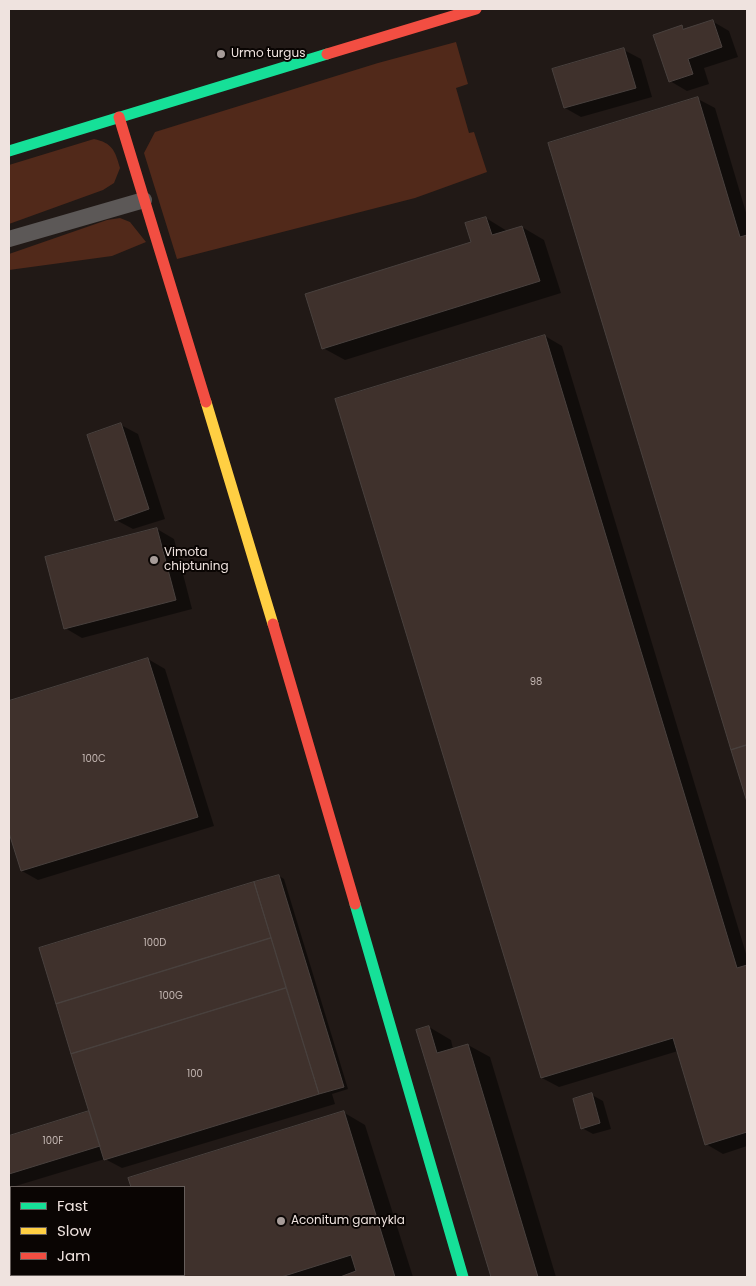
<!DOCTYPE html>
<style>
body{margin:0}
#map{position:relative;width:756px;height:1286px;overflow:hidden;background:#211916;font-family:Poppins,sans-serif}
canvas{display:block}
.frame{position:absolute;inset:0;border:10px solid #efe3df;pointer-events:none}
.legend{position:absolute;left:10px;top:1186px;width:175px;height:90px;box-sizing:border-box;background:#0a0503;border:1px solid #665e5b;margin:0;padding:6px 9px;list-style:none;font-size:15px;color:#efe3df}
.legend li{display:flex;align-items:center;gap:10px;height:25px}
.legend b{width:25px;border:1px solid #665e5b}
</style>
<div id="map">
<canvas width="756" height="1286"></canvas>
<div class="frame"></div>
<ul class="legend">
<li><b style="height:6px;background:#16e098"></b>Fast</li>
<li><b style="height:6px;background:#ffcf43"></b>Slow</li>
<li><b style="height:6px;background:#f24e42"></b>Jam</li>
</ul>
</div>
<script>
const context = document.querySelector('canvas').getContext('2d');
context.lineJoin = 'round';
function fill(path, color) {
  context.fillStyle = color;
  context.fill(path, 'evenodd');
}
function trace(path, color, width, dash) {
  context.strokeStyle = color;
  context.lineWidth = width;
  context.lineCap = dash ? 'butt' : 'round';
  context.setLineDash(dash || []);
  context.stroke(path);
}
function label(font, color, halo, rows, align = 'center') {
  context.font = font + ' Poppins,sans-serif';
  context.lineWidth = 4;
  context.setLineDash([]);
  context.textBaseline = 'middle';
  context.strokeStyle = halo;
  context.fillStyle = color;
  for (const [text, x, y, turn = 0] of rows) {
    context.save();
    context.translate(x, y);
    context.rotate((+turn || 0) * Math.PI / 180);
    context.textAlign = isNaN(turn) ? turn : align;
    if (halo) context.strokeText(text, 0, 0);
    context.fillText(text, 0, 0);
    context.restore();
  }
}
fill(new Path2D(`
 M456 42 468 84 456 88 469 133 474 132 487 172 415 198 177 259 144 153 155 132 378 63Z
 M94 139C112 143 115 150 120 168L114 183 103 190 9 224V165Z
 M120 218 130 222 146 242 112 256 9 270V254L107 220Z`), '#51291a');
fill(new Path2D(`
 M712 21 729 31 738 57 704 68 709 84 687 91 670 81 682 27 687 29Z
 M624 50 641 59 652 97 581 117 565 108Z
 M698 99 715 108 747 216V798L549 144Z
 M486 218 507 231 522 227 544 240 561 293 345 360 323 348 472 243Z
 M545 336 562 346 747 957V1146L723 1154 706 1144 678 1051 559 1087 542 1078Z
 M121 425 138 434 165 519 133 529 116 520Z
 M157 529 174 539 192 609 82 638 65 628Z
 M148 659 165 669 214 826 38 880 22 871 9 828V702Z
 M279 876 284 879 348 1089 332 1094 335 1104 122 1168 105 1159 9 1188V1137L90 1112 41 949Z
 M429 1027 451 1040 453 1049 468 1045 490 1057 556 1277H492L418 1031Z
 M592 1095 603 1101 611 1129 593 1134 582 1128Z
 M343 1112 365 1125 413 1277H161L160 1275H184V1187H133L130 1178Z
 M11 1221V1275H98V1277H9V1222Z`), '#0007');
const building = new Path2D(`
 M713 20 722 47 688 59 693 74 669 82 653 35 682 25 683 29Z
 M624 48 636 88 564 108 552 69Z
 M698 97 740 237 747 235V745L731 750 548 143Z
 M486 217 492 235 522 226 540 281 322 349 305 294 471 242 465 223Z
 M545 335 737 968 747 965V1132L705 1145 673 1038 541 1078 335 399Z
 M121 423 149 509 115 521 87 435Z
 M157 528 176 600 64 629 45 557Z
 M148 658 198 817 21 871 9 833V701Z
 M747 745V802L731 750Z
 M279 875 344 1087 319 1094 254 882Z
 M254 882 271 938 56 1004 39 948Z
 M271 938 286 988 71 1054 56 1004Z
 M286 988 319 1094 104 1160 71 1054Z
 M429 1026 437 1053 468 1044 538 1277H491L416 1030Z
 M592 1093 600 1123 581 1129 573 1099Z
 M89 1111 100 1146 9 1174V1136Z
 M344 1111 395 1277H340L356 1271 351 1255 281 1277H159V1275H184V1187H131L128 1178Z
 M11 1220V1275H80L81 1277H9V1221Z`);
fill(building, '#3f312c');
trace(building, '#49413e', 1);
trace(new Path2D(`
 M9 239 144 200`), '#5c5857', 16);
trace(new Path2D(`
 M9 151 327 54
 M355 904 463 1277`), '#16e098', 11);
trace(new Path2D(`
 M206 402 273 624`), '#ffcf43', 11);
trace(new Path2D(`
 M327 54 476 9
 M119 117 206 402
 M273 624 355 904`), '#f24e42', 11);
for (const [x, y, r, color] of [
 [221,54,5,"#a79c99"],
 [154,560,5,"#a79c99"],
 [281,1221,5,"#a79c99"]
]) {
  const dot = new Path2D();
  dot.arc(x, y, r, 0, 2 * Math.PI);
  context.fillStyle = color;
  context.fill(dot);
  trace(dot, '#0a0503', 2);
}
label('10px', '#c3b6b2', null, [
 ["98",536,682],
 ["100C",94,759],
 ["100D",155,943],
 ["100G",171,996],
 ["100",195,1074],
 ["100F",53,1141]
]);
label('12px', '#efe3df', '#0a0503', [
 ["Urmo turgus",231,54],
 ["Vimota",164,553],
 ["chiptuning",164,567],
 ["Aconitum gamykla",291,1221]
], 'left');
</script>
